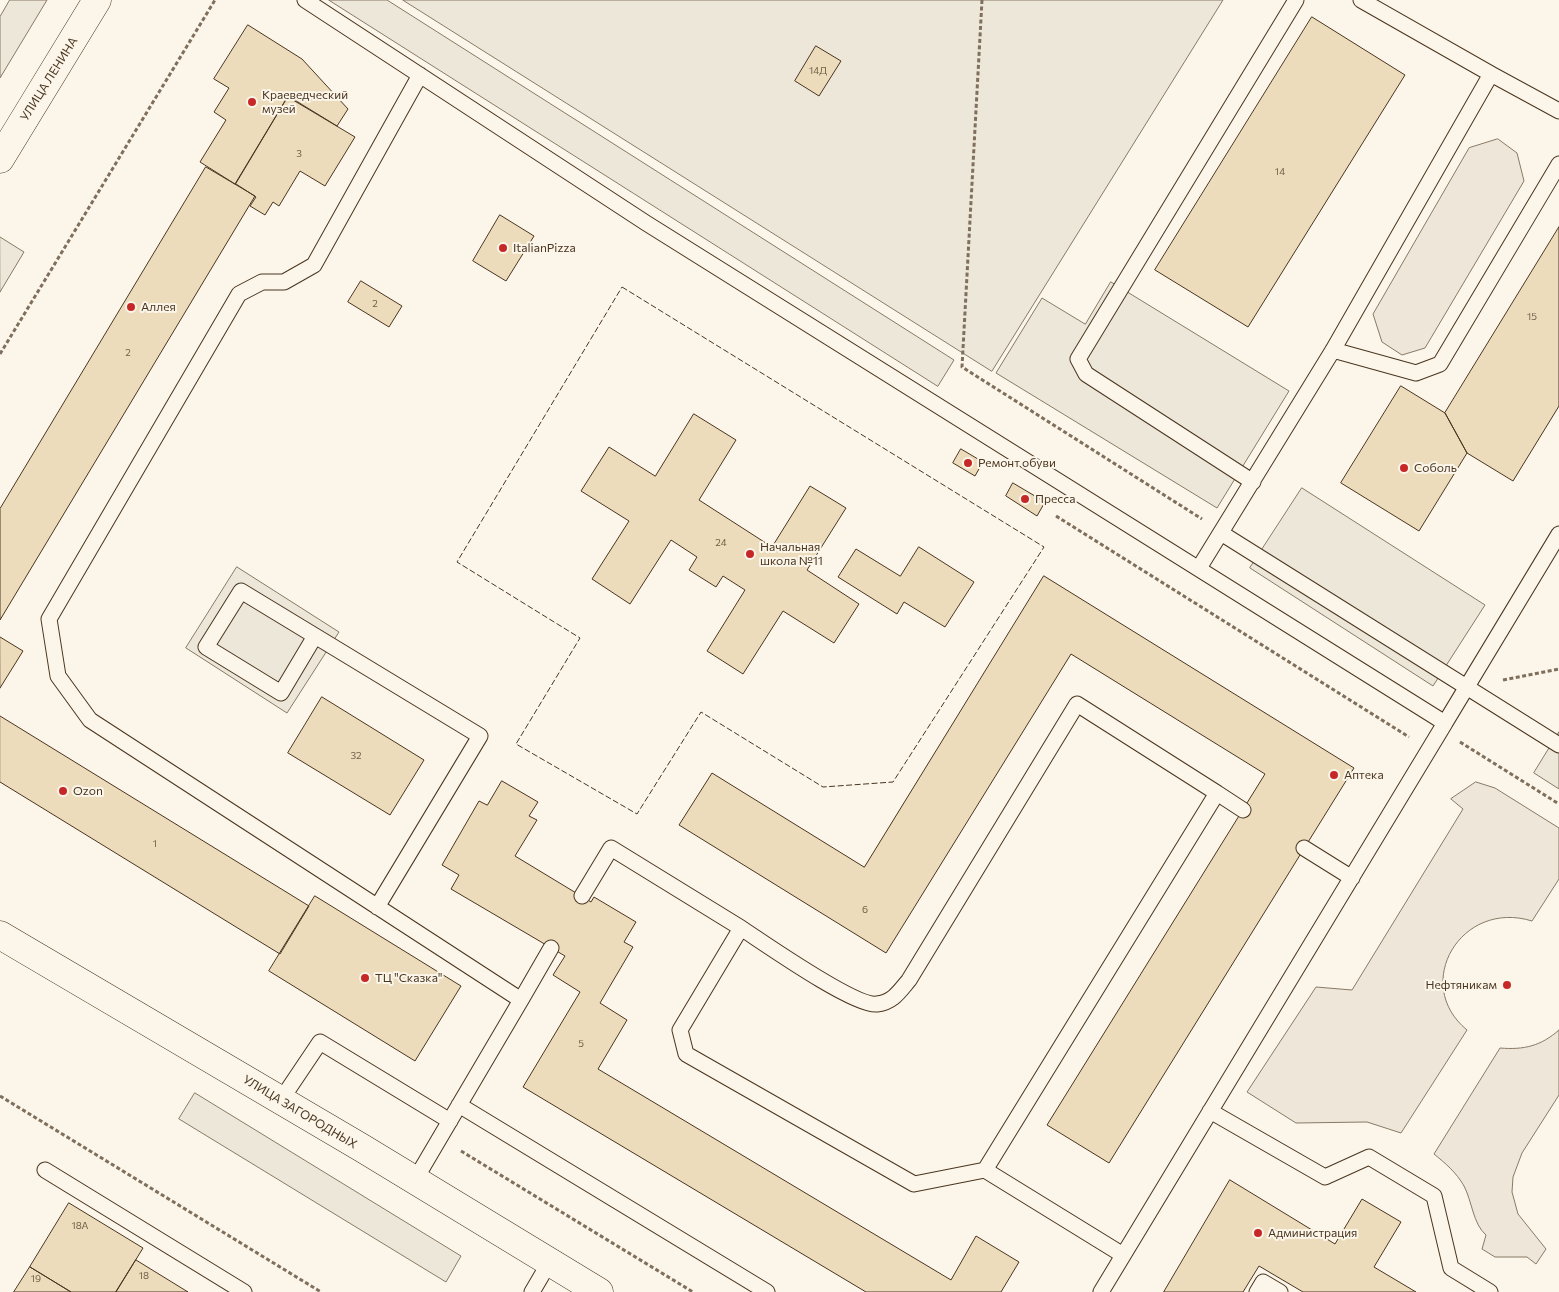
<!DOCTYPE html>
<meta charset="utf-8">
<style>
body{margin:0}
canvas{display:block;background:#fbf6e9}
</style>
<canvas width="1559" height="1292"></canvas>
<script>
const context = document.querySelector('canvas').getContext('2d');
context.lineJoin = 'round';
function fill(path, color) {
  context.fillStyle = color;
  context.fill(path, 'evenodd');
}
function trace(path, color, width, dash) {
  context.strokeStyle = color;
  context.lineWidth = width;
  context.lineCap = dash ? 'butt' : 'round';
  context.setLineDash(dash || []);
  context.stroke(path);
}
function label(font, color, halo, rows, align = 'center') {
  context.font = font + ' Commissioner,sans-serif';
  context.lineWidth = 4;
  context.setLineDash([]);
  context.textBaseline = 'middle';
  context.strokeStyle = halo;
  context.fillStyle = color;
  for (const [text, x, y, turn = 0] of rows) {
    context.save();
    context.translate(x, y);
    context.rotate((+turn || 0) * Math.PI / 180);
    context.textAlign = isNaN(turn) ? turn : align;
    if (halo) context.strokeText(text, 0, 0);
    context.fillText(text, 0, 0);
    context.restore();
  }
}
const green = new Path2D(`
 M1498 139 1517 153 1524 181 1425 348 1402 355 1382 342 1373 314 1469 148Z
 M1476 782 1495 788 1559 828V879L1532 921C1461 899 1411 984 1467 1030L1401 1133 1367 1122 1296 1123 1247 1092 1316 987 1352 990 1463 809 1451 799Z
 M1559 1030V1095L1522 1153 1513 1177 1512 1192 1518 1214 1546 1249 1536 1264 1527 1257H1495L1482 1249 1486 1235C1473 1224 1472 1201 1464 1186 1456 1172 1445 1163 1434 1154L1500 1048C1524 1050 1541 1046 1559 1030Z`);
fill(green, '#ede6d9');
trace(green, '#887966', 1);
const parking = new Path2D(`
 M10 0H47L0 78V17Z
 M329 0H387L954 360 938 386Z
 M403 0H1223L992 371Z
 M0 237 24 252 0 292Z
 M1111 282 1289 391 1217 508 996 373 1042 298 1085 324Z
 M1302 488 1485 605 1433 686 1250 568Z
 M237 567 339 632 287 713 186 648Z
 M1559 732V789L1534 773Z
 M195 1093 461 1256 446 1282 179 1119Z`);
fill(parking, '#ede7d9');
trace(parking, '#887966', 1);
const building = new Path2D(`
 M1312 17 1405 75 1248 327 1155 270Z
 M248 25 302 59 348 109 337 126 288 96 235 184 200 162 226 120 214 112 229 88 214 79Z
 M816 46 841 61 819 96 795 81Z
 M288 97 355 137 325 186 300 171 279 206 273 202 265 215 250 206 256 197 236 184Z
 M206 167 255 196 0 620V509Z
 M500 215 534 236 506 281 473 261Z
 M1559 227V406L1513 481 1467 453 1445 413Z
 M361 281 402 306 389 327 348 302Z
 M1401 386 1445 413 1467 453 1419 531 1341 483Z
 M694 414 736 440 699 500 772 547 810 486 846 508 807 570 859 604 834 643 783 611 743 674 707 651 745 590 723 576 716 587 689 570 697 557 671 540 630 604 592 579 629 521 581 491 609 447 655 476Z
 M961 449 983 462 975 476 953 463Z
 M1013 483 1045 502 1037 516 1006 496Z
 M919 547 974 582 945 627 904 602 897 614 838 577 856 549 900 576Z
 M1044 576 1354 768 1109 1163 1047 1125 1265 774 1071 654 886 953 679 825 712 773 864 867Z
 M0 637 23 651 0 688Z
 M322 697 424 760 390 815 288 753Z
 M0 716 309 906 280 954 0 782Z
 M502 781 538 802 529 816 537 820 515 856 591 902 594 897 636 922 624 942 633 947 600 1003 627 1020 598 1069 951 1280 976 1236 1019 1262 1001 1292H866L523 1087 580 992 553 975 565 956 451 889 459 875 442 865 479 801 487 805Z
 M315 896 461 986 415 1061 269 971Z
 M1230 1180 1335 1244 1362 1199 1401 1222 1374 1267 1416 1292H1303L1259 1266 1243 1292H1164Z
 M69 1203 143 1248 116 1292H71L30 1267Z
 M136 1260 188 1292H116Z
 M30 1267 71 1292H14Z`);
fill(building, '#ecdcbc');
trace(building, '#4a3520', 1);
const service = new Path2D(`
 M305 0 646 223 1445 723 1101 1292
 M1361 0 1491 74
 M1333 350 1416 373 1440 364 1559 164
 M1253 482 1086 374 1078 359 1296 0
 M1221 533 1559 745
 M1199 568 1333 350 1491 74 1559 111
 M315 636 281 693 206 647 241 591 480 736 377 907
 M1445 723 1559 534
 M1217 793 1243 810
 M1304 848 1352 878
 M582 896 611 848 741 928
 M521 1000 551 948
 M281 1100 320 1042 450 1121
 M459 1105 767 1292
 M1210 1111 1325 1177 1369 1157 1434 1196 1451 1268 1490 1292
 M45 1170 244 1292
 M985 1170 1217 793 1077 704 909 980C899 992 893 1002 877 1004 855 1007 764 943 741 928L680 1030 686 1054 914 1184 985 1170 1123 1255
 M415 1180 521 1000 90 720 58 676 49 619 239 294 262 282H284L314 265 420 75
 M532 1292 549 1263
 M1257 1292 1263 1282 1280 1292`);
const secondary = new Path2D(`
 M0 159 97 0
 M0 935 362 1148 599 1292`);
trace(service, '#4a3520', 17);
trace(secondary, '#4a3520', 29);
trace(new Path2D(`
 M982 0 962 367 1202 519
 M0 354 215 0
 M1056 516 1409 737
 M1503 680 1559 669
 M1460 742 1559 804
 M0 1096 321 1292
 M461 1151 693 1292`), '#7f6f5c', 3, [4, 2.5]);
trace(service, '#fbf6e9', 15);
trace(secondary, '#fbf6e9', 28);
trace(new Path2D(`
 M622 287 1044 547 893 782 823 787 701 712 637 814 516 744 580 638 457 562Z`), '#4a3520', 1, [6, 2.5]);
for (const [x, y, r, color] of [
 [252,102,5,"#c62828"],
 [503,248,5,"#c62828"],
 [131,307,5,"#c62828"],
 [968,463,5,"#c62828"],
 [1404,468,5,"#c62828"],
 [1025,499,5,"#c62828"],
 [750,554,5,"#c62828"],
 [1334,775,5,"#c62828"],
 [63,791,5,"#c62828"],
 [365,978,5,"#c62828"],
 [1507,985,5,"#c62828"],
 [1258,1233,5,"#c62828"]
]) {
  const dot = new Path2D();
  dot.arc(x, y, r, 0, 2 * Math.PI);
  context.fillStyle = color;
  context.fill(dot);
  trace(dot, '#fbf6e9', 2);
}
label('10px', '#725f47', null, [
 ["14Д",818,71],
 ["3",299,154],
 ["14",1280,172],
 ["2",375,304],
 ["15",1532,317],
 ["2",128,353],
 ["24",721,543],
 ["32",356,756],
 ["1",155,844],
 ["6",865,910],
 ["5",581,1044],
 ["18А",80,1226],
 ["18",144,1276],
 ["19",36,1279]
]);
label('12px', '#4a3520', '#fbf6e9', [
 ["УЛИЦА ЛЕНИНА",49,79,-58],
 ["УЛИЦА ЗАГОРОДНЫХ",300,1112,31]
]);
label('12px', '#4a3520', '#fbf6e9', [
 ["Краеведческий",262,95],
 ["музей",262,109],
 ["ItalianPizza",513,248],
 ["Аллея",141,307],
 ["Ремонт обуви",978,463],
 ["Соболь",1414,468],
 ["Пресса",1035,499],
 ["Начальная",760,547],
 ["школа №11",760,561],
 ["Аптека",1344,775],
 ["Ozon",73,791],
 ["ТЦ \"Сказка\"",375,978],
 ["Нефтяникам",1497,985,"right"],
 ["Администрация",1268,1233]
], 'left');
</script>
